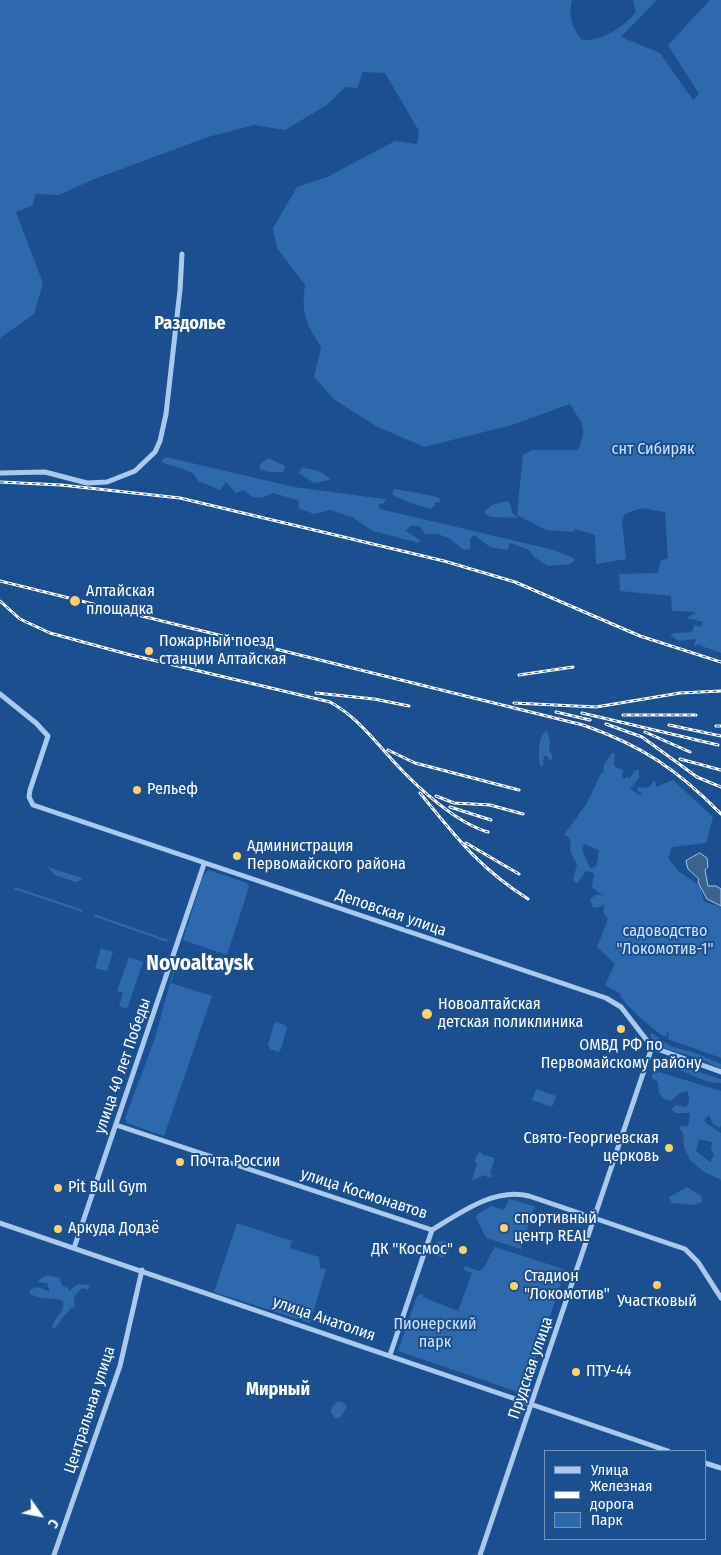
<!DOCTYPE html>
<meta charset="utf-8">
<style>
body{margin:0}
#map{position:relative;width:721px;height:1555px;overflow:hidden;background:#1b4f8f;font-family:"Fira Sans Condensed",sans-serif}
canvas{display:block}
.legend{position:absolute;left:544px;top:1450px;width:162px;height:90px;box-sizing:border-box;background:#1b4f8f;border:1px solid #7695bc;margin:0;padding:6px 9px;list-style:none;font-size:15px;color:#fff}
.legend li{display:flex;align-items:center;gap:10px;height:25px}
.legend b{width:25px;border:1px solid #7695bc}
.north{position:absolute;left:15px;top:1490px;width:50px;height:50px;-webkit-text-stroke:4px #1b4f8f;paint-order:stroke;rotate:123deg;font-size:14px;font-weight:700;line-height:20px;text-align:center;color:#fff}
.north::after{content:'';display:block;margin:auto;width:18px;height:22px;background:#fff;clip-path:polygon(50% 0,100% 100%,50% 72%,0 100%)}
</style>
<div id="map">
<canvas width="721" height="1555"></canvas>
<ul class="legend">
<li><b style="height:6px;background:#a9c9ee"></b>Улица</li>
<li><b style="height:6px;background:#fff"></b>Железная дорога</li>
<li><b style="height:14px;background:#2e69ad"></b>Парк</li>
</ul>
<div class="north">С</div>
</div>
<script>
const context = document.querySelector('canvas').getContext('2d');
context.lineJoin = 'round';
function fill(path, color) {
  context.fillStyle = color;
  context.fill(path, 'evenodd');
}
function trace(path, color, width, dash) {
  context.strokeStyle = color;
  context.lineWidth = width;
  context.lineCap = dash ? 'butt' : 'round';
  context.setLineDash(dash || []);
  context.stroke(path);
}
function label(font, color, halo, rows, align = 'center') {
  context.font = font + ' "Fira Sans Condensed",sans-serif';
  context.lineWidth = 4;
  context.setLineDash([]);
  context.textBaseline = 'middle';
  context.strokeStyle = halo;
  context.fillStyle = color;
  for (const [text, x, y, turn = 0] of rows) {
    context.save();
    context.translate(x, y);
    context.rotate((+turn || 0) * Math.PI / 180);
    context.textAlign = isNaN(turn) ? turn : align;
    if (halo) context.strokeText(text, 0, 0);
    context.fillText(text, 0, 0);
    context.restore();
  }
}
fill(new Path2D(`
 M0 0H572C568 16 572 28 582 40 602 41 624 27 636 12L633 0H657L621 37 660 53 693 100 699 94 668 45 710 0H721V653L701 646 700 644 694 646 696 639 679 641 670 635 674 633 692 632 694 625 701 627 703 622 687 618 696 612 672 611 671 596 620 591 619 574 658 573 661 560 668 559 665 512 642 508 625 514 622 522 626 559 596 564 595 535 575 529 574 532 546 530 517 515 523 455 532 450H578C588 427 582 424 570 404L512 425 424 447 376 426 335 400 314 377 321 347C306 323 301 313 305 285L277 248 273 228 297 187 327 177 395 141 417 144 419 131 385 73 363 72 357 88 345 87 327 105 285 130 254 125 208 137 92 180 59 195 35 194 33 205 16 212 43 283 34 314 0 338Z
 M166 457 294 487 384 499 386 500 384 503 378 505 380 509 554 550 575 559 571 564 548 566 534 557 529 550 510 543 507 550 490 547 474 535 470 539V549L464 550 450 539 438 534H425L420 526H410L406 531 420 540 419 543 373 531 352 517 330 510 314 514 298 508 299 502 297 500 273 493C262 498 254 501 244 490L236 493 226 482 220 490 198 481 194 474 188 471 164 463 161 461Z
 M268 458 285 466 283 472H268L259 469 260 464Z
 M302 468C311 468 325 472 330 480L314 483 299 473Z
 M394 489 434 496 439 498 441 502 434 503 435 506 430 509C416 504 404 502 392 494Z
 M507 501 510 503 512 512 518 518 491 517 485 514V511L492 505Z
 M547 731 550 741 549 750 553 757 550 761 547 756H544L543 765 541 767C538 757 537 736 547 731Z
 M612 753 615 754 614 766 623 770 622 779 628 777 629 779 635 770H639V778L630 789 640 795 642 794 637 790 638 787 648 788 655 780 656 787 673 780 713 817 706 843 672 847 668 858 678 871 700 886 704 902 721 907V1058L668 1039 669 1030 666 1037C657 1034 623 1003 620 995H622L605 985 615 964 597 947 608 919 603 912 604 904C601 907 597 909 592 906L590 899 597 894 603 896 592 887 594 875 592 872 586 871 577 884 573 880 577 864C576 860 572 857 571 853 569 844 574 839 564 835L587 803 601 773H603L604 764ZM584 844 599 850 596 867 590 868 582 850Z
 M48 867 82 878 81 880 75 882 55 875Z
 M208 870 247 883 249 887 227 955 183 940 203 876Z
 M15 887 83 910 82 912 14 889Z
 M94 914 168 940 167 942 93 916Z
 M101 948 113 952 107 971 95 968Z
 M129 957 143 962 127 1009 119 1006 123 993 117 991Z
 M176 961H178L171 983 212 996 164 1136 127 1123 125 1118 155 1038Z
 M277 1022 285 1025 287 1028 281 1049 278 1052 270 1049 268 1045 274 1024Z
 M652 1033 670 1046 695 1053 721 1064V1069L703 1060 655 1045 650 1035Z
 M679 1066 721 1079V1083L708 1082 680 1070Z
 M659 1072 721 1091V1126L719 1128 713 1124 709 1115 704 1120 706 1123 721 1133V1180L704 1172 690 1160 684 1147 683 1133 679 1128 681 1126H688L690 1113H675L671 1109 676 1105 686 1107C690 1102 690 1097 687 1091L680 1093 671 1101 664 1099 659 1093 658 1082 652 1078V1074ZM699 1139 712 1142 711 1149 714 1155 710 1162 696 1151Z
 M536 1089 556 1096 552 1107 532 1100Z
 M481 1152V1154L495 1158 490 1172 492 1176 489 1178 485 1175 472 1180 477 1164 475 1161 478 1153Z
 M687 1187 701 1196 702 1202 693 1205 672 1203 669 1197Z
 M509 1199 534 1206 521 1249 486 1238 476 1217 478 1214 491 1206 504 1210Z
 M237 1223 292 1241 290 1248 319 1257 320 1268 326 1269 310 1323 214 1292Z
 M433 1249a8 8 0 1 1 16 0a8 8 0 1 1-16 0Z
 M495 1247 563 1269 564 1274 524 1394 398 1351 417 1296 423 1294V1297L458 1311 472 1273 464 1270 465 1266 479 1271 483 1269Z
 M46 1275 60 1278 62 1286 68 1288 69 1291 78 1284 90 1285 88 1290 82 1288 74 1297 75 1307 71 1308 54 1329 52 1328C53 1318 66 1312 63 1301 52 1296 39 1301 29 1293L31 1289 38 1287 50 1292 47 1283 37 1282Z
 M338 1401 344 1403 347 1407 340 1418H335L331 1413 332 1407Z`), '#2e69ad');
const water = new Path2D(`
 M700 853 707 858 708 867 705 870 708 886H716L721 889V906L707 899 698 882 699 879 688 869 686 861Z`);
fill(water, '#3c6290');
trace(water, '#9cc4f0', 1);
trace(new Path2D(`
 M0 473 45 472 87 483 107 482 135 471 155 452 160 441 166 414 180 290 182 254
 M0 694 36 723 48 736 30 790 29 797 33 805 606 998 621 1007 652 1047 721 1072
 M116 1125 432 1230C460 1213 495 1187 529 1196L685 1249 698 1262 721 1298
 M0 1223 668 1451
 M74 1248 204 864
 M390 1355 432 1230
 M705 1463 721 1468
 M54 1555 120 1366 142 1270
 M480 1555 652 1047`), '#a9c9ee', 5);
const rail = new Path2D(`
 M0 482 61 485 180 498 444 561 515 582 640 636 721 662
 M0 581 583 725C641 745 678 770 721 814
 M0 601 20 619 50 633 127 654 330 702C356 716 375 741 395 763 417 787 456 823 488 832
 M519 675 573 667
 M316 693 374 699 409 706
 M514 703 596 707 680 693 721 691
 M556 712 590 720
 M582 713 718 745
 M623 715H696
 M606 724 642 737 697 777 721 787
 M669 725 721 736
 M716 726H721
 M645 732 690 752
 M388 750 415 763 519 790
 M680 759 721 770
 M420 793C457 838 478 867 528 899
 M436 796 454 803 490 805 523 814
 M450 807 491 820
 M466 843 519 874`);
trace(rail, '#fff', 3);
trace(rail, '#1b4f8f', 1, [4]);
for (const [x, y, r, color] of [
 [75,601,6,"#ffd166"],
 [149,651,5,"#ffd166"],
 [137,790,5,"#ffd166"],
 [237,856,5,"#ffd166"],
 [427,1014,6,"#ffd166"],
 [621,1029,5,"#ffd166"],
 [669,1148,5,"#ffd166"],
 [180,1162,5,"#ffd166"],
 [58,1188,5,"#ffd166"],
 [504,1228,5,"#ffd166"],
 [58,1229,5,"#ffd166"],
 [463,1250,5,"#ffd166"],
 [657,1285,5,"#ffd166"],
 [514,1286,5,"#ffd166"],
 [576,1372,5,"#ffd166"]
]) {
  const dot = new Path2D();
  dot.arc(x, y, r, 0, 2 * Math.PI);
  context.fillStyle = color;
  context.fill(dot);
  trace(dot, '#1b4f8f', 2);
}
label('16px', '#cfe3fa', '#1b4f8f', [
 ["снт Сибиряк",653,450],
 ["садоводство",665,932],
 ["\"Локомотив-1\"",665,950],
 ["Пионерский",435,1325],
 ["парк",435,1343]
]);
label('16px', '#fff', '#1b4f8f', [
 ["Алтайская",86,592],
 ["площадка",86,610],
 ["Пожарный поезд",159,642],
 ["станции Алтайская",159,660],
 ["Рельеф",147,790],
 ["Администрация",247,847],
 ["Первомайского района",247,865],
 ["Новоалтайская",438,1005],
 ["детская поликлиника",438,1023],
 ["ОМВД РФ по",621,1046,"center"],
 ["Первомайскому району",621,1064,"center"],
 ["Свято-Георгиевская",659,1139,"right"],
 ["церковь",659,1157,"right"],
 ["Почта России",190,1162],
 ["Pit Bull Gym",68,1188],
 ["спортивный",514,1219],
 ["центр REAL",514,1237],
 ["Аркуда Додзё",68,1229],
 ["ДК \"Космос\"",453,1250,"right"],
 ["Стадион",524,1277],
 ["\"Локомотив\"",524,1295],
 ["Участковый",657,1302,"center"],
 ["ПТУ-44",586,1372]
], 'left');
label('16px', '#fff', '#1b4f8f', [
 ["Деповская улица",391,913,19],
 ["улица 40 лет Победы",123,1066,-71],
 ["улица Космонавтов",364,1194,18],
 ["улица Анатолия",324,1319,19],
 ["Прудская улица",531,1368,-71],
 ["Центральная улица",90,1410,-72]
]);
label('bold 18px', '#fff', '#1b4f8f', [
 ["Раздолье",190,324],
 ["Мирный",278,1390]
]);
label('bold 21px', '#fff', '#1b4f8f', [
 ["Novoaltaysk",200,964]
]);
</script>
